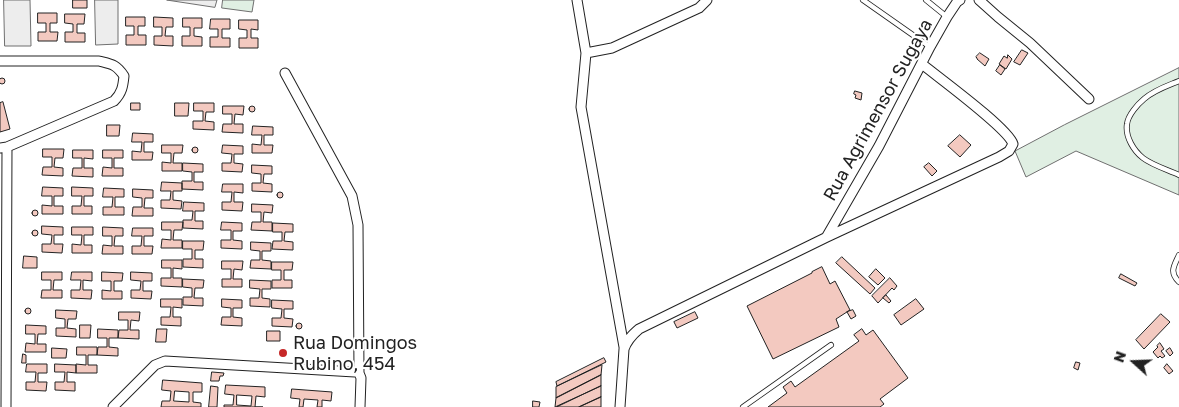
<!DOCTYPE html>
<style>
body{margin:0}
#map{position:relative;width:1179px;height:407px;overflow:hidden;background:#fff;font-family:"Golos Text",sans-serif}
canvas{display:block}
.north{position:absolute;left:1109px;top:337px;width:50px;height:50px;-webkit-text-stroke:4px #fff;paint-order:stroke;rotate:290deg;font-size:14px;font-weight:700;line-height:20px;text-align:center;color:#222}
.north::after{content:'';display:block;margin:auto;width:18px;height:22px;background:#222;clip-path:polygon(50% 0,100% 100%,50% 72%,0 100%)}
</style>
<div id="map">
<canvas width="1179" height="407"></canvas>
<div class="north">N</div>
</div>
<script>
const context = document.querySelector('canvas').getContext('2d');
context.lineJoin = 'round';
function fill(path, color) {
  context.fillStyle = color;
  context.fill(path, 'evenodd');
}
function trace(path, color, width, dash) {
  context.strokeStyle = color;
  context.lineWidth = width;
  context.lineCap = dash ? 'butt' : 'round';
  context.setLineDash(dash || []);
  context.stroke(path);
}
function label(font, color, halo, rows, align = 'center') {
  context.font = font + ' "Golos Text",sans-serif';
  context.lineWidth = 4;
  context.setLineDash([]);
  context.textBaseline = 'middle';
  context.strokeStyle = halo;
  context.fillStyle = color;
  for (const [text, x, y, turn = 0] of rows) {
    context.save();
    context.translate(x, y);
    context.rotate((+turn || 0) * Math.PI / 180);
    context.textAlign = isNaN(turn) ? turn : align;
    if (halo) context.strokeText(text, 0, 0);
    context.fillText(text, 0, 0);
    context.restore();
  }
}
const green = new Path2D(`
 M223 0H254L252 12 222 8Z
 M1179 68V195L1076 151 1026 177 1015 151 1064 125Z`);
fill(green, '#e0efe3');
trace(green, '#6f6f6f', 1);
const parking = new Path2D(`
 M4 0H30L31 46H5Z
 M95 0H118V44L96 45Z
 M167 0H217L215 7Z`);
fill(parking, '#ededed');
trace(parking, '#6f6f6f', 1);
const building = new Path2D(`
 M73 0H87V8H73Z
 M38 13H57V23H50V32H58L57 41H38V32H46V23H38Z
 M65 14H85L84 24H77V33H85V42H65V32H73V24L65 23Z
 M126 17H145V26H138V35H146V45H126V35H134V26H126Z
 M154 17 173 18V27H166L165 36H173V46L154 45V36H162V27H154Z
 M183 18H202V28H194V36L202 37V46H182V36H190V27H183Z
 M211 19H230V29H222V38H230V47H210V37H218V29H210Z
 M239 20H258V30L251 29V38H258V48H239V38H247V30L239 29Z
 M1022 50 1028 53 1020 65 1014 62Z
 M980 53 989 59 985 66 977 59V58L976 57Z
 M1008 55 1012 59 1006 69 999 64 1004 56 1007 58Z
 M1000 65 1005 69 1001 75 996 71Z
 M-1 81a3 3 0 1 1 6 0a3 3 0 1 1-6 0Z
 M855 91 862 93 861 100 855 98 856 95 854 94Z
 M3 102 10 129 0 132V103Z
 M131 103H140V110H131Z
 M175 103H189L188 116H175Z
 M194 103H214V112H206L205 121 214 122V130L193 129V121H203V111H194Z
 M223 106H244L243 115 235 114 234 124H243V133L222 132 223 124H232V114H223Z
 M249 109a3 3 0 1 1 6 0a3 3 0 1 1-6 0Z
 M107 125H120L119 136H107Z
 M253 126 273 127V135H264V145H273L272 153H252V144L261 145 262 135H252Z
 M133 133 153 134V142H144V152H153L152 160H132V151L141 152 142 142H132Z
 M960 135 971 145 960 157 948 146Z
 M162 145H183L182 153H174L173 163H182V171H162V162L171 163V153H162Z
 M223 145 243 146V154H234V163L243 164 242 172 222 171V163H231L232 154 222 153Z
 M192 150a3 3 0 1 1 6 0a3 3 0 1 1-6 0Z
 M43 149H64L63 158H55L54 167 63 168V176L42 175 43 167H52V157H43Z
 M73 150H93V159L84 158V168H93V177L72 176 73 168H82V158H73Z
 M103 150H123V158H114V168H123V176H102L103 167 112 168V158H103Z
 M183 163 203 164V172H194V182H203V190L182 189V181H192V172L183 171Z
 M929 163 937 171 932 176 924 167Z
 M252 165 272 166V174H264L263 183 272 184V192L252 191V183H261V174L252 173Z
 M162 182 182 183V191H173V200L182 201 181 209 161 208V200H170L171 191H161Z
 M223 184H243V193L234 192V202H243L242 211 222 210V202H231L232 192H222Z
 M43 187 63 188V196H54V206H63V214H42V205L52 206V196H42Z
 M72 187 93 188V196H84V206H92V214H72V206H81L82 196H72Z
 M104 188 124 189V197H115V207H124V215H103V207H112L113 197H103Z
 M133 189 153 190V198H145L144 208H153V216H132L133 207H142V198L133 197Z
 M277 195a3 3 0 1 1 6 0a3 3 0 1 1-6 0Z
 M184 202 204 203V211H195V221H203V229L183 228V220H192L193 211H183Z
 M252 204 273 205 272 213 264 212 263 222H272V231L251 230 252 222H261V212H252Z
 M32 213a3 3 0 1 1 6 0a3 3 0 1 1-6 0Z
 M162 222H183L182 230H174L173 240H182V248H161L162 239 171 240V230H162Z
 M222 222 242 223V231H233V240L242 241V249L221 248V240H231V230H221Z
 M273 223 293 224V232H285L284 241 293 242V250L272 249 273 241H282V232H273Z
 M42 226 63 227V235H54V244H63L62 253 42 252V244H51L52 235 42 234Z
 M72 227H93V235H84V245H92V253H72V244L81 245 82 235H72Z
 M103 227 123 228V236H115L114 246H123V254H102L103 245 112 246V236H103Z
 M133 228H153V236H144V246H153L152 254H132V246H141L142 236H132Z
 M32 233a3 3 0 1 1 6 0a3 3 0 1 1-6 0Z
 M183 241H204L203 250H195V259H203V268L183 267V259H192V249H183Z
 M251 242 271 243V251H262V260L271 261V269L250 268 251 260H260V251L251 250Z
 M24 256 37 257V268H23Z
 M842 257 875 288 870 294 836 263Z
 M162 260H182V269L173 268V278H182V287L161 286V278H171V268H162Z
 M222 261H243L242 270 234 269 233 279H242V287H222V279H231V269H222Z
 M272 262H293L292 270H284V280H292V288H272V280H281V270H272Z
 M822 267 830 284 835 281 850 310 836 319 839 327 773 359 747 306 812 273V272Z
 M876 269 885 278 878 285 869 277Z
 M42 272H62V280H54L53 290H62V298H41L42 290H51V280H42Z
 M72 272H92V281L83 280V290H92L91 299 71 298V290H80L81 280H71Z
 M102 272 123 273 122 281H114V291H122V299H102V290L111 291V281H102Z
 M131 272 152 273V281H143V291H152L151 299 131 298V290H140L141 281 131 280Z
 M1121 274 1137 283 1135 286 1119 278Z
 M890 278 897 286 894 290 892 288 878 303 872 296Z
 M183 279 204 280 203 288H195L194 298H203V306L183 305V297H192V288L183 287Z
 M250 280 271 281V289H262V298L270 299V307L250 306V298H259L260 289 250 288Z
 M886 295 891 301 889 303 883 298Z
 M161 299H182V308L173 307V317H181V326L161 325V317H170L171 307H161Z
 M222 299 242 300V308H233V317L242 318V326L221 325 222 317H231V308L222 307Z
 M916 299 924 309 901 325 894 315Z
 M272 300 293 301V309H284V318L293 319 292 327 272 326V318H281L282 309 272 308Z
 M25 311a3 3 0 1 1 6 0a3 3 0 1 1-6 0Z
 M56 310 77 311 76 319H68L67 328 76 329V337L56 336V328H65V319L56 318Z
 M853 310 856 316 851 319 847 312Z
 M119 312H140L139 321 131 320 130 330H139V339L118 338 119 330H128V320H119Z
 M695 312 698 318 677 328 674 322Z
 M1161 314 1170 322 1144 349 1136 340Z
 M296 326a3 3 0 1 1 6 0a3 3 0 1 1-6 0Z
 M26 325 46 326V334H38L37 344H46V352H25L26 343 35 344V334H26Z
 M80 325H91L90 338H80Z
 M98 329 118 330V338H109V347L118 348V356L97 355 98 347H107V338H98Z
 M157 329H167L166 342H156Z
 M862 329 866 335 873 330 908 378 880 399 884 404 880 407H768L787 393 783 387 791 381 795 387 859 341 854 335Z
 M267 331H280V341H267Z
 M1160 343 1164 349 1161 351 1165 356 1162 358 1160 356 1158 358 1153 352 1158 347 1157 346Z
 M77 347H97V355H88V365H97V373H76V364L86 365V355H77Z
 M52 348 67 349 66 358H52Z
 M1170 348 1173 353 1170 356 1166 351Z
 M23 354 26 355V363H22Z
 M604 358 606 362 557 386 556 382Z
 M1076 362 1080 363 1078 370 1074 368Z
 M27 364H47V373H38V382H47L46 391 26 390V382H35L36 372H26Z
 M55 364 76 365V373L67 372V382H75V391L55 390V382H64L65 372H55Z
 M1167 364 1173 371 1169 374 1164 368Z
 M602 365 601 375 556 398V387Z
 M212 372 224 373 223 376H220L219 381H211Z
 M601 375V386L555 407 556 398Z
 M163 380 202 383V392H193V402L201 403V407H161L162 401H170L171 391 162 390ZM175 391 189 392V402L174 401Z
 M226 385 265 387V397L256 396 255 407H263H224V405H233L234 395 225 394ZM237 395 252 396 251 406 237 405Z
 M211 386 218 387 217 407H209Z
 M601 386V397L579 407H557Z
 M292 389 332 392 331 401 322 400V407H317L318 400 304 399 303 407H299L300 399 291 398Z
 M601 397V407H579Z
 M533 401 540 402 539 407H533Z`);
fill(building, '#f3c9c0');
trace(building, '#222', 1);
const service = new Path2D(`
 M863 0 930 47
 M926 0 947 17
 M1179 81C1167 86 1154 90 1144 99 1138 104 1128 115 1127 124 1125 137 1134 151 1143 158 1152 165 1168 170 1179 175
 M1179 255C1174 266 1169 272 1179 282
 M743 407 831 345`);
const minor = new Path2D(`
 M577 0 586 53 581 107 624 347
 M979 0 998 17 1030 43 1089 99
 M586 53 612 48 699 8 707 0
 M0 61H99C111 64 116 64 124 76 123 86 122 93 114 101L7 147 0 148
 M285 73 352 196 358 225 359 373 361 378 360 407
 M827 236 879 146 930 47 947 17 957 2 960 0
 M6 407 7 147
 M113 407 155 365 165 361 355 372 359 373
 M620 407 624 349C627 340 632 335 639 329L827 237 999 157 1009 151 1013 144C1008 128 939 78 922 64`);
trace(service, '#222', 6);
trace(minor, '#222', 11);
trace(service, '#fff', 4.5);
trace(minor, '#fff', 9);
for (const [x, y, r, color] of [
 [283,353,5,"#c62828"]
]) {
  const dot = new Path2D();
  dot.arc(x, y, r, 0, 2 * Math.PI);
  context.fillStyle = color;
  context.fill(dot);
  trace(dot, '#fff', 2);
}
label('18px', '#222', '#fff', [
 ["Rua Agrimensor Sugaya",878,110,-61]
]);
label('18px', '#222', '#fff', [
 ["Rua Domingos",293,343],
 ["Rubino, 454",293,364]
], 'left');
</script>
